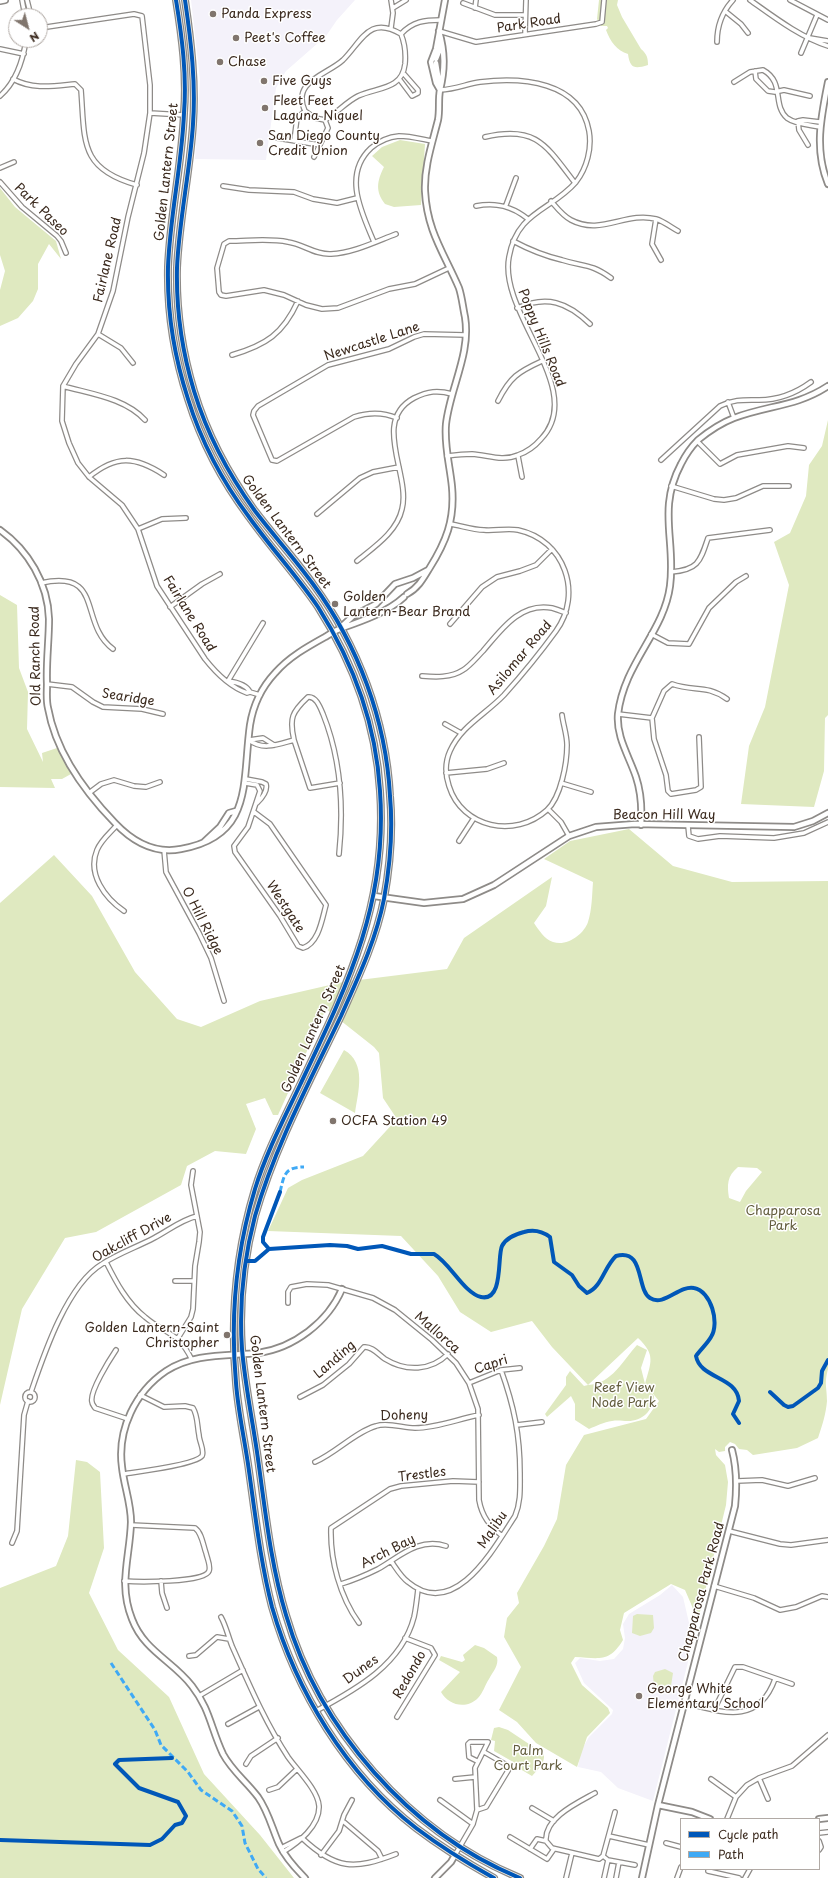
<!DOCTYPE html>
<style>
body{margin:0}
#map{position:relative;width:828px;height:1878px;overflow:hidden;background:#fff;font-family:"Playpen Sans",sans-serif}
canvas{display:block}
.legend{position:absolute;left:680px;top:1818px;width:140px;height:52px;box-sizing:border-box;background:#fff;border:1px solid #b1aaa5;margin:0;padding:5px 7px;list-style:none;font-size:12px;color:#3b2a1e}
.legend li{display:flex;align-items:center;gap:8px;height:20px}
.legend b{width:20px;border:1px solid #b1aaa5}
.north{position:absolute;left:8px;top:8px;width:40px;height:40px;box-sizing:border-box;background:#fff;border:1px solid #b1aaa5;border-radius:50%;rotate:144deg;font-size:11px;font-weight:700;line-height:16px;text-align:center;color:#3b2a1e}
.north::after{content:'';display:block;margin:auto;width:14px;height:18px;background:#80756d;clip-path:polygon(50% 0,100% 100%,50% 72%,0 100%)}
</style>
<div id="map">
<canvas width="828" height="1878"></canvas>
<ul class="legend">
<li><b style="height:5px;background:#0057b8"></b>Cycle path</li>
<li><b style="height:5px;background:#3fa9f5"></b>Path</li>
</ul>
<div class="north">N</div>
</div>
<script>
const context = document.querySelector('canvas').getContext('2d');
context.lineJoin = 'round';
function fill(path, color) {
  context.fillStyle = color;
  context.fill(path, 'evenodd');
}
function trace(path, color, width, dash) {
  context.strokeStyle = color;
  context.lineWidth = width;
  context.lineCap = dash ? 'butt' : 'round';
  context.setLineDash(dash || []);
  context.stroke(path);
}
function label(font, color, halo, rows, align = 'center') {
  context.font = font + ' "Playpen Sans",sans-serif';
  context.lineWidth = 3;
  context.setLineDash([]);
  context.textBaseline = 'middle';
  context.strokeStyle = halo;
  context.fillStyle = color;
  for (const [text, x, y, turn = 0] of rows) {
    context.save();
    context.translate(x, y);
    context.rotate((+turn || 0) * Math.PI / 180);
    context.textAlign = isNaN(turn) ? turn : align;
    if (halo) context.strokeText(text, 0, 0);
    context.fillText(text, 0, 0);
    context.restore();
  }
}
fill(new Path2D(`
 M191 0H355L337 20 326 36 286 71 276 88 266 160 195 159 200 80Z
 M672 1585 683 1597 690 1627 692 1646 653 1801 618 1788 601 1772 578 1767 581 1751 589 1737 612 1714 613 1710 584 1683 575 1663 580 1658 600 1661 614 1659 623 1649 625 1638 623 1624 629 1614 660 1595Z`), '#f4f2fa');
fill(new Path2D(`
 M599 0H618L617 5 622 17 641 49C647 54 648 58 648 65 635 69 630 69 628 54 617 51 610 41 606 30L608 28 607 26H601L597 19Z
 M400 140 425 144 421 205 394 207 385 204C375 191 377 181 384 167L372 156 382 147Z
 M0 188 15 207 56 241 61 259 49 244 38 264V289L33 301 18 318 0 326V290L5 271 0 255Z
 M828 420V715L825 718 824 771 814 807 741 804 749 746 765 707 789 585 774 542 790 533 806 496 809 465 822 446Z
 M0 595 17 605 19 668 28 692 27 729 43 762 42 753 57 748 71 774 62 779H51L55 788 0 787Z
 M629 829 673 866 732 882 828 881V1369C824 1384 827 1387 827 1401 826 1414 822 1426 818 1438L797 1448 753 1455 747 1450 739 1449 735 1444 730 1442 725 1447V1451L719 1452 715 1449 716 1455 725 1465 728 1482 726 1505 698 1620 685 1590 671 1584 624 1613 620 1630 623 1640C609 1663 599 1658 575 1657L571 1663 582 1685 608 1708 610 1713 587 1737 577 1767 536 1743 517 1722 499 1710 521 1667 504 1637 507 1618 519 1603 517 1593 544 1546 557 1519 566 1465 584 1435 646 1419 659 1401 645 1384C651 1362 656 1355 638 1338L588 1385C612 1384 623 1360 637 1345L647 1350 641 1368 645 1384 654 1396C653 1411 642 1421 628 1421 622 1421 618 1420 612 1421 604 1422 596 1426 589 1429L575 1420V1404L571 1396 547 1417 545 1414 566 1385V1377L570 1371 584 1386 588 1385 552 1347 532 1321 491 1332 460 1312 438 1276 401 1236 268 1231 288 1188 302 1180 363 1156 397 1119 383 1098 379 1053 374 1047 326 1009 278 1115H273L265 1098 246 1104 256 1129 246 1154 215 1151 187 1166 181 1185 96 1232 65 1238 22 1309 0 1405V903L54 855 92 896 135 972 177 1019 201 1027 260 1001 343 982 447 969 464 938 552 877 546 906 534 923C538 929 545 940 553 942 567 947 584 934 588 922 592 910 592 895 593 882L544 859 570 841ZM738 1167 757 1168 762 1172 746 1191 740 1202 729 1198C727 1185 727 1176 738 1167Z
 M344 1050C367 1063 358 1092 355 1113L320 1093Z
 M76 1460 87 1462 100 1472 104 1548 89 1593 118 1650 169 1697 204 1774 260 1835 294 1878H0V1588L56 1566 68 1536Z
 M637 1614 653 1615 654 1628 651 1633 640 1636 632 1633 633 1616Z
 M475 1645 484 1648 497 1657C499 1666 493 1671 489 1679 485 1685 483 1693 478 1698 466 1710 448 1705 441 1692L460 1672 439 1660 441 1656 462 1662 465 1660 463 1655Z
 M665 1669 673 1673 671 1686 668 1688 654 1687 653 1676 655 1672Z
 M499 1727 508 1730 544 1754C545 1764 538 1769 532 1776L515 1766V1763L494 1751 495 1741 491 1740 494 1728Z`), '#dfe9c0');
const minor = new Path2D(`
 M22 0 25 16
 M27 0 31 16
 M750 0C774 17 800 37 828 46
 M790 0 828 20
 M463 3 495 15H524
 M393 8 406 0
 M475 8 476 0
 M725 11 741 24 748 33
 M40 28 134 14 142 16 150 85V113L144 153 128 217 113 291 98 334 76 364 63 386 62 421 69 443 78 463 89 477 122 505 138 529 157 586 205 659C216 673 230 687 247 693L250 692 260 695
 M391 28 393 13 391 0
 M439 31 476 42 596 24 602 22 604 0
 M401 34C369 15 362 41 343 60 327 75 291 81 305 111L315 118 325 120C337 113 346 102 358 96 378 87 402 90 405 64 406 53 405 44 401 34 413 21 425 20 441 20
 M525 34 526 0
 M810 38 828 41
 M717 42C717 25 722 12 733 0
 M0 49 24 54
 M801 53 817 15
 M755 71 756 79 768 91 775 92 784 90 810 96
 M13 79C33 90 54 86 75 84L81 90C85 141 79 169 137 185
 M400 80 412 96 418 93V90L404 74
 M734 82 750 72 763 70C785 82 772 105 787 118 795 124 810 125 820 127
 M440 90C457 89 466 84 480 82 522 77 580 81 589 131 592 148 587 168 576 182 551 211 517 211 509 257 498 314 588 390 541 439 535 446 527 452 518 455 502 462 488 455 472 454 464 454 455 455 447 456
 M0 96C16 82 23 60 26 40
 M150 113 184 115
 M798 121 799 130 808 145
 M798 121 803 120 820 122
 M485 137C536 125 546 145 575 183
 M277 138 320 145
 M294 141 297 118 305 111
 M314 157 328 128 325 120
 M0 168 14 162
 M0 182 22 207 57 236 61 241 66 253
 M223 186 249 190 294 192 313 199 337 203 357 198
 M551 201C557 208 563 216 571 220 601 236 626 211 656 219 663 221 671 227 678 231
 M506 205 516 178
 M476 206C496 202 512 206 528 219
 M656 219 652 244 661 260
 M396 234C375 242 353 253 331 254 315 255 303 244 288 242 269 238 248 241 229 241L224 244 217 268 219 292 221 295 226 296 264 290 284 295 306 305 322 309 338 308 389 289 415 284 449 268
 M513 241C528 249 545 256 562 260 584 267 590 263 611 278
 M374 242C362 213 342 175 371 148 378 142 388 137 399 136 410 136 421 139 432 141
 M517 308C547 295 567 302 590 324
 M98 334 121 348 133 363
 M232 355C266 345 283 334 298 301
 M63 386C91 394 125 398 145 420
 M498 401C510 377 518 372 542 361
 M728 402 734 418
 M397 418C383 412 369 412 354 417L277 461 272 460 253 415 254 411 258 406 328 365 389 349 414 337 424 334 466 335
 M697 441 720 464 737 455 788 446 804 448
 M518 456 522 477
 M661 460 720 406C734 399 744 400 759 400 778 400 796 393 811 382
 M89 477C116 455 135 456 164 475
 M671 486 714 499 724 500 736 498 763 486H789
 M317 514 360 478 373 472 399 467
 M451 524C462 526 473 530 484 530 495 531 507 528 518 530 565 540 583 594 556 631 540 653 522 675 504 695 486 714 461 726 450 751 445 762 445 774 449 786 462 828 515 839 547 810 561 797 567 763 567 745 567 735 563 724 562 715
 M138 529 162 519 186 518
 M357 561C374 547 397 532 402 509 411 475 371 421 414 398 428 391 438 390 452 394
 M671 572C698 570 700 562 708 538L770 530
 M41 583C105 569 78 623 113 649
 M170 607 202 584 220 574
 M450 624 482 587 497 577 520 571 536 565 552 549
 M651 634 668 643 689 644 709 608 736 582 746 576
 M422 676C435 677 451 678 463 670 470 666 477 657 483 651 501 630 520 602 552 608 556 609 561 611 566 613
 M228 681 263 623
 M228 681C236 682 246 684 250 692
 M47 684 72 687 93 702 103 707 142 709 163 714
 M618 714 652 718 664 691 672 684C694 692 706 684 727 699
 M652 718 654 739 666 775 668 791 671 794 696 790 701 787 699 737
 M445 724 461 733
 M249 740C263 751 279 744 294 740 289 718 292 712 308 697 316 696 320 707 323 714 341 759 344 806 339 854
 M249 740 263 738 274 745
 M294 740 310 788 340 783
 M446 773 487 769 504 763
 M246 779 262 782 266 784C268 791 262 798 257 803
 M245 783 257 785 260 791 248 827 234 846 235 852 280 916 298 946 303 948C319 943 322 919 326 905L270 824 254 812
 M561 783 591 792
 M89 793 101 784 114 780 134 786 146 787 160 782
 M548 809 561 822 569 836
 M117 825C110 833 101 840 97 850 87 874 105 898 124 911
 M688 826 689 836 698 839 720 836 774 838 804 833 828 822
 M459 841 474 818
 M164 850 166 872 199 933 211 958 224 1001
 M106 1262C116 1282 127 1303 145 1317 166 1335 178 1331 192 1360
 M175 1281H194
 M288 1303V1292L291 1287 307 1284 328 1285 373 1298 395 1310 432 1340 456 1363 469 1383 478 1409 479 1500C482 1517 490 1526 502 1536
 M178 1338 191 1317 193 1309 195 1266 199 1242 200 1232 191 1185 193 1171
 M116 1350C110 1359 89 1392 92 1402 92 1404 94 1406 95 1408L128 1419
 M469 1383 501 1370 520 1368
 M31 1392C44 1354 67 1285 102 1264 119 1253 137 1247 154 1238 169 1230 181 1220 197 1216
 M25 1397a5 5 0 1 1 10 0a5 5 0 1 1-10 0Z
 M300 1397 323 1385 349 1364 364 1347C372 1346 379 1355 385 1359 406 1372 431 1371 448 1354
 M517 1425 542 1422
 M315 1462C336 1453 355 1432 376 1426 388 1422 403 1428 415 1428 437 1428 458 1419 479 1415
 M123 1474C136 1472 195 1465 202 1456 205 1451 199 1441 199 1435 197 1426 198 1416 193 1408L185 1406 164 1407 140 1395
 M737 1481 762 1480 788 1486 815 1478
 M729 1531 780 1544 791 1545 828 1540
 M12 1543 17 1531 24 1415 28 1401
 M391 1561C396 1568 401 1577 408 1582 455 1621 494 1548 515 1516 521 1502 520 1488 520 1473 520 1435 514 1406 501 1370
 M124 1581C137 1582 205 1583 209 1571 211 1566 207 1558 206 1553 203 1545 202 1533 195 1528L131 1525
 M161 1581 162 1593 167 1608
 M341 1584C354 1580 366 1575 378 1569 399 1557 419 1537 446 1546
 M714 1586 754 1598 780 1610 796 1607 822 1596 828 1597
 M221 1617C226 1626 228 1636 232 1646 249 1684 265 1722 288 1757 297 1770 318 1790 319 1806 320 1826 298 1843 283 1852
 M359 1623C340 1597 330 1560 331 1528L390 1489 401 1486 453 1481 479 1482
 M189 1656 196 1655 217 1637 229 1639
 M199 1696 243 1670
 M685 1703C722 1712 758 1726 775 1679
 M714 1710 735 1667H743L792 1684
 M316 1711C357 1689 402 1664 414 1617 416 1608 417 1598 418 1589
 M397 1717 435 1655 431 1648 405 1638
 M228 1724 259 1707
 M246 1764 251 1756 278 1738
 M759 1778 768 1799
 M455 1779 475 1777
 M711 1779 736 1797
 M269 1790 278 1787 297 1769
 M440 1800 473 1824
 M532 1808 554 1821
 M477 1810 486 1807 509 1769 505 1764 484 1752
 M727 1819 736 1797 747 1785 759 1778 792 1766 828 1735
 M344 1822 378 1851 382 1859
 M819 1833 828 1832
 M609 1836 649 1845
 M510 1837 547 1859 554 1849
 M302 1838C336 1870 354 1870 396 1854
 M546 1841C544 1818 577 1803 595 1793
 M546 1841 552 1848 599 1859 603 1856
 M819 1841 821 1847 819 1850
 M666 1843 681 1847
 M281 1848 301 1838
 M530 1849 537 1839 546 1841
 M321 1855 339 1831 344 1815 352 1800
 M455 1855 473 1824 477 1810 475 1768 488 1742H470L468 1744 469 1757 477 1761
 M603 1856 615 1812
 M603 1856 608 1860 635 1865
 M708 1871 739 1878
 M566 1878 572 1853
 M604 1878 608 1860
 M616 1878 619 1862
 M677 1878 681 1867
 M745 1878 750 1869`);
const tertiary = new Path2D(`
 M436 59 440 49 439 43
 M436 63 440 88
 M828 82C821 117 814 150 828 184
 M440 90 436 83 431 62 436 49 445 0
 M0 530C28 550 48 583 49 619 49 641 46 662 47 684 47 692 46 700 48 708 56 753 84 791 115 823 133 842 155 854 181 849 254 836 242 782 250 725 253 706 262 687 275 673 289 657 307 647 325 637 330 634 336 630 342 628 362 621 388 612 404 597
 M407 594C418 588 423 579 429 569 446 542 455 520 452 487 450 466 444 446 446 424 450 388 471 354 465 317 463 308 462 297 459 288 444 253 427 231 425 191 424 167 432 144 438 120 440 110 438 100 440 90 445 69 445 52 439 31
 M340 628 353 616 376 604 395 584 413 578 428 570
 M641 825C642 809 641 792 636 777 629 756 616 737 618 714 624 663 664 632 670 586 676 541 657 509 681 464 685 456 691 447 698 440 709 431 721 423 734 418 768 405 796 407 828 386
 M204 842 220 827 229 813 236 811
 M374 896 424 903 463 899 494 885 569 836 596 827 635 824 794 827 813 821 828 813
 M658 1805 692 1812 710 1819
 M819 1819 828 1818
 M305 1878C295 1868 285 1857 279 1844 272 1828 268 1811 258 1797 246 1781 232 1771 223 1754 211 1729 210 1709 192 1686 173 1661 144 1651 132 1619 118 1584 130 1557 131 1522 131 1503 124 1486 122 1467 117 1430 135 1392 166 1371 193 1353 227 1356 258 1353 294 1348 328 1322 342 1289
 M435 1878 451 1862 455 1855
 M642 1878 658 1805 735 1506C737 1486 737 1469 732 1450`);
const secondary = new Path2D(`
 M0 1 5 0`);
const primary = new Path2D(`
 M176 0C182 37 187 75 184 113 182 164 170 215 168 267 167 311 174 356 188 399 201 441 222 481 249 517 271 548 297 576 318 607 353 662 376 725 380 791 388 904 347 986 300 1085 284 1119 266 1153 255 1189 236 1252 230 1317 236 1383 238 1410 244 1437 248 1464 255 1512 260 1560 272 1607 296 1691 346 1774 416 1828 441 1847 467 1863 494 1878
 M185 0C191 41 196 83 193 124 190 172 179 220 177 268 176 310 182 351 194 391 207 434 229 475 255 511 274 536 295 559 313 584 358 645 386 720 390 796 393 830 390 866 384 899 376 940 358 978 341 1016 310 1081 275 1146 255 1216 244 1258 239 1306 242 1349 245 1384 252 1418 257 1452 265 1507 270 1562 286 1615 319 1729 410 1833 520 1878`);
trace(minor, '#8e8b88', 6);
trace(tertiary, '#8e8b88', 8);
trace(secondary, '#8e8b88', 8);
trace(primary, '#8e8b88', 8);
trace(minor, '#fff', 3.5);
trace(tertiary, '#fff', 4.5);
trace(secondary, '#fff', 5);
trace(primary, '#f3f0e7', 5.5);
trace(new Path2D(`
 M280 1192C284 1176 284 1167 304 1167
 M111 1663 155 1730 161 1745 188 1772 201 1790 232 1811 242 1826 245 1843 258 1869 266 1878`), '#3fa9f5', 3, [6, 3]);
trace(new Path2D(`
 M176 0C182 37 187 75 184 113 182 164 170 215 168 267 167 311 174 356 188 399 201 441 222 481 249 517 271 548 297 576 318 607 353 662 376 725 380 791 388 904 347 986 300 1085 284 1119 266 1153 255 1189 236 1252 230 1317 236 1383 238 1410 244 1437 248 1464 255 1512 260 1560 272 1607 296 1691 346 1774 416 1828 441 1847 467 1863 494 1878
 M185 0C191 41 196 83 193 124 190 172 179 220 177 268 176 310 182 351 194 391 207 434 229 475 255 511 274 536 295 559 313 584 358 645 386 720 390 796 393 830 390 866 384 899 376 940 358 978 341 1016 310 1081 275 1146 255 1216 244 1258 239 1306 242 1349 245 1384 252 1418 257 1452 265 1507 270 1562 286 1615 319 1729 410 1833 520 1878
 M269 1249 263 1242V1237L280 1192
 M247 1261H255L269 1249 330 1245 347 1246 358 1249 382 1246 411 1254H434C450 1263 464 1293 481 1297 504 1302 497 1256 502 1246 506 1238 516 1234 524 1232 534 1229 542 1231 550 1237L554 1262 572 1275 579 1286 587 1293C602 1287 604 1267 616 1256 645 1248 636 1289 650 1298 664 1307 679 1285 694 1288 711 1291 720 1323 711 1337 707 1344 700 1350 696 1356 700 1379 737 1376 739 1401L733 1414 739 1423
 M770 1392 784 1405 788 1407 793 1406 818 1388 821 1383 822 1371 828 1360
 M0 1840 150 1845 162 1839 175 1825 182 1823 186 1816 178 1802 139 1788 115 1764 119 1760 172 1758`), '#0057b8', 4);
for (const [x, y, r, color] of [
 [213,14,4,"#80756d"],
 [236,38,4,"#80756d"],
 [220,62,4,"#80756d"],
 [264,81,4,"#80756d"],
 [265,108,4,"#80756d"],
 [260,143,4,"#80756d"],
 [335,604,4,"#80756d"],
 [333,1121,4,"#80756d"],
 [227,1335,4,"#80756d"],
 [639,1696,4,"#80756d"]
]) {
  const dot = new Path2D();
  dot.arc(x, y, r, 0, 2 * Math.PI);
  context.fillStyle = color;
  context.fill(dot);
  trace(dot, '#fff', 1.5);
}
label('13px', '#3b2a1e', '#fff', [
 ["Panda Express",221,14],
 ["Peet's Coffee",244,38],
 ["Chase",228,62],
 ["Five Guys",272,81],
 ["Fleet Feet",273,101],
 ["Laguna Niguel",273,116],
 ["San Diego County",268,136],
 ["Credit Union",268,151],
 ["Golden",343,597],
 ["Lantern-Bear Brand",343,612],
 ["OCFA Station 49",341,1121],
 ["Golden Lantern-Saint",219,1328,"right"],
 ["Christopher",219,1343,"right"],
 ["George White",647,1689],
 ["Elementary School",647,1704]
], 'left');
label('13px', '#3b2a1e', '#fff', [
 ["Park Road",529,24,-9],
 ["Golden Lantern Street",167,172,-84],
 ["Park Paseo",41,210,44],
 ["Fairlane Road",108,260,-77],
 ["Poppy Hills Road",541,338,68],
 ["Newcastle Lane",372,342,-18],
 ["Golden Lantern Street",286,532,53],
 ["Fairlane Road",189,614,58],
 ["Old Ranch Road",36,656,-91],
 ["Asilomar Road",520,658,-50],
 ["Searidge",128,698,9],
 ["Beacon Hill Way",664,815],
 ["Westgate",285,907,57],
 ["O Hill Ridge",202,921,63],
 ["Golden Lantern Street",314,1029,-66],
 ["Oakcliff Drive",132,1238,-29],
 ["Mallorca",437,1333,41],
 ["Landing",335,1360,-41],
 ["Capri",491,1365,-18],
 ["Golden Lantern Street",262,1404,83],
 ["Doheny",404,1416,-1],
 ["Trestles",422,1475,-7],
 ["Malibu",493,1530,-56],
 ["Arch Bay",388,1552,-27],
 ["Chapparosa Park Road",702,1592,-75],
 ["Dunes",361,1670,-36],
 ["Redondo",410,1675,-60]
]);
label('13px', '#645e3f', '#fff', [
 ["Chapparosa",783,1211],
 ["Park",783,1226],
 ["Reef View",624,1388],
 ["Node Park",624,1403],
 ["Palm",528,1751],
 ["Court Park",528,1766]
]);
</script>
